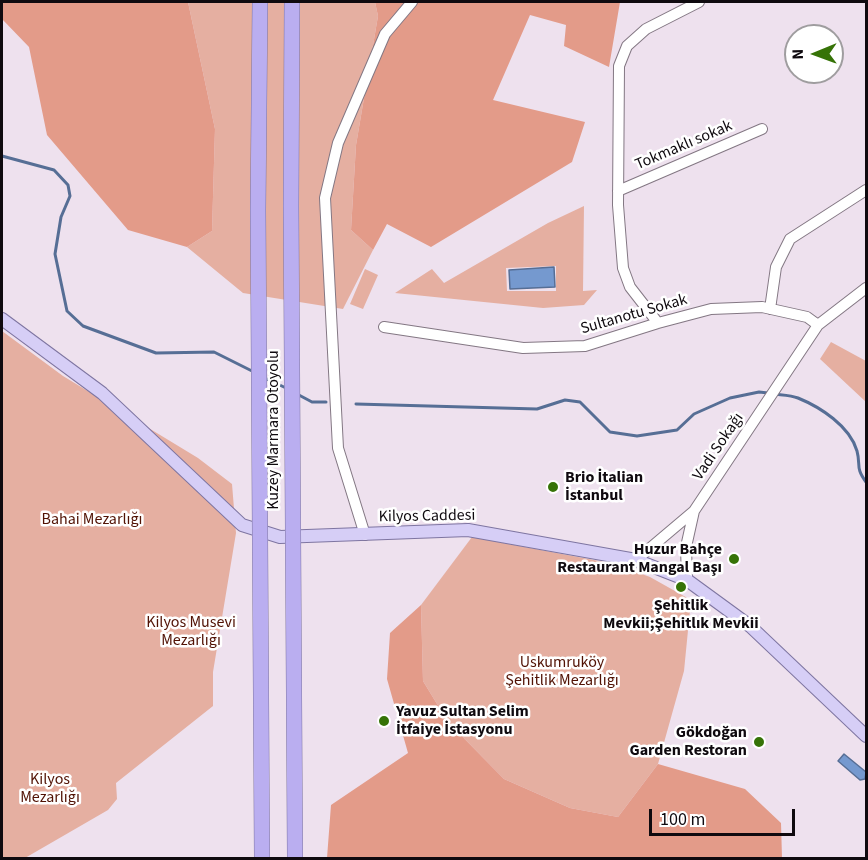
<!DOCTYPE html>
<meta charset="utf-8">
<style>
body{margin:0}
#map{position:relative;width:868px;height:860px;overflow:hidden;background:#eee1ee;font-family:"Source Sans 3",sans-serif}
canvas{display:block}
.frame{position:absolute;inset:0;border:3px solid #0f0a0f;pointer-events:none}
.north{position:absolute;left:784px;top:24px;width:60px;height:60px;box-sizing:border-box;background:#fff;border:2px solid #9f9d9f;border-radius:50%;rotate:269deg;font-size:16px;font-weight:700;line-height:24px;text-align:center;color:#0f0a0f}
.north::after{content:'';display:block;margin:auto;width:21px;height:27px;background:#367307;clip-path:polygon(50% 0,100% 100%,50% 72%,0 100%)}
.scale{position:absolute;left:649px;top:809px;width:146px;height:27px;box-sizing:border-box;border:3px solid #0f0a0f;border-top:0;padding-left:8px;font-size:18px;line-height:21px;white-space:nowrap;color:#0f0a0f;-webkit-text-stroke:4px #fff;paint-order:stroke}
</style>
<div id="map">
<canvas width="868" height="860"></canvas>
<div class="frame"></div>
<div class="north">N</div>
<div class="scale">100 m</div>
</div>
<script>
const context = document.querySelector('canvas').getContext('2d');
context.lineJoin = 'round';
function fill(path, color) {
  context.fillStyle = color;
  context.fill(path, 'evenodd');
}
function trace(path, color, width, dash) {
  context.strokeStyle = color;
  context.lineWidth = width;
  context.lineCap = dash ? 'butt' : 'round';
  context.setLineDash(dash || []);
  context.stroke(path);
}
function label(font, color, halo, rows, align = 'center') {
  context.font = font + ' "Source Sans 3",sans-serif';
  context.lineWidth = 5;
  context.setLineDash([]);
  context.textBaseline = 'middle';
  context.strokeStyle = halo;
  context.fillStyle = color;
  for (const [text, x, y, turn = 0] of rows) {
    context.save();
    context.translate(x, y);
    context.rotate((+turn || 0) * Math.PI / 180);
    context.textAlign = isNaN(turn) ? turn : align;
    if (halo) context.strokeText(text, 0, 0);
    context.fillText(text, 0, 0);
    context.restore();
  }
}
fill(new Path2D(`
 M188 2H375L378 16 356 145 351 230 373 250 343 309 243 293 187 247 212 231 215 129Z
 M584 206 583 291 597 290 584 305 543 308 395 293 432 269 444 283 548 223ZM556 266V291H507L506 268Z
 M365 269 378 275 363 309 350 304Z
 M2 331 63 376 198 458 232 484 236 533 213 672V706L116 783 117 799 108 810 25 858H2Z
 M831 342 866 361V402L820 359Z
 M472 537 615 564 650 577 691 600 684 671 658 764 618 817 570 808 504 779 448 722 423 681 421 605Z`), '#e5afa1');
fill(new Path2D(`
 M2 2H188L215 129 212 231 187 247 128 230 47 135 29 47 2 19Z
 M375 2H620L609 67 564 46 566 25 530 15 493 100 585 122 572 162 431 247 387 224 373 250 351 230 356 145 378 16Z
 M421 605 423 681 448 722 504 779 570 808 618 817 658 764 745 789 781 823 782 858H327L331 805 408 753 387 679 390 633Z`), '#e39b89');
const water = new Path2D(`
 M554 267 555 287 510 289 509 270Z
 M844 754 866 772 865 779 860 780 838 761Z`);
fill(water, '#7599cf');
trace(water, '#566e95', 1.5);
trace(new Path2D(`
 M2 156 54 170 68 185 70 196 61 217 55 254 67 311 83 326 156 353 214 352 254 372
 M265 378 286 388
 M297 394 312 402H326
 M774 394C782 395 791 395 798 398 820 407 850 426 857 451 861 466 855 467 866 482
 M356 404 537 409 565 400 580 402 610 432 637 436 677 430 694 414 730 398 759 392 768 393`), '#566e95', 3);
const minor = new Path2D(`
 M618 191 762 129
 M770 309 776 267 790 239 866 190
 M658 323 630 287 623 268 618 205 619 66 627 46 646 29 699 2
 M384 327 523 348 585 346 658 323 711 309 762 307 807 317 818 325
 M365 535 338 448 325 198 338 143 385 34 412 2
 M636 560 694 511 818 325 866 288
 M687 580 686 547 694 511`);
const major = new Path2D(`
 M2 319 102 393 242 525 280 537 468 530 636 560 687 580 750 626 866 736`);
trace(minor, '#837783', 12);
trace(major, '#7e75a1', 14);
trace(minor, '#fff', 10);
trace(major, '#d6cef6', 12);
const highwayBridge = new Path2D(`
 M260 2 258 210 262 858
 M292 2 291 206 295 858`);
trace(highwayBridge, '#7e75a1', 16, []);
trace(highwayBridge, '#baaef0', 15);
for (const [x, y, r, color] of [
 [553,487,6,"#367307"],
 [734,559,6,"#367307"],
 [681,587,6,"#367307"],
 [384,721,6,"#367307"],
 [759,742,6,"#367307"]
]) {
  const dot = new Path2D();
  dot.arc(x, y, r, 0, 2 * Math.PI);
  context.fillStyle = color;
  context.fill(dot);
  trace(dot, '#fff', 2);
}
label('16px', '#0f0a0f', '#fff', [
 ["Tokmaklı sokak",684,146,-23],
 ["Sultanotu Sokak",634,315,-16],
 ["Kuzey Marmara Otoyolu",274,430,-90],
 ["Vadi Sokağı",719,447,-56],
 ["Kilyos Caddesi",427,517,-1]
]);
label('bold 16px', '#0f0a0f', '#fff', [
 ["Brio İtalian",565,478],
 ["İstanbul",565,496],
 ["Huzur Bahçe",722,550,"right"],
 ["Restaurant Mangal Başı",722,568,"right"],
 ["Şehitlik",681,606,"center"],
 ["Mevkii;Şehitlık Mevkii",681,624,"center"],
 ["Yavuz Sultan Selim",396,712],
 ["İtfaiye İstasyonu",396,730],
 ["Gökdoğan",747,733,"right"],
 ["Garden Restoran",747,751,"right"]
], 'left');
label('16px', '#511204', '#fff', [
 ["Bahai Mezarlığı",92,520],
 ["Kilyos Musevi",191,623],
 ["Mezarlığı",191,641],
 ["Uskumruköy",562,663],
 ["Şehitlik Mezarlığı",562,681],
 ["Kilyos",50,780],
 ["Mezarlığı",50,798]
]);
</script>
